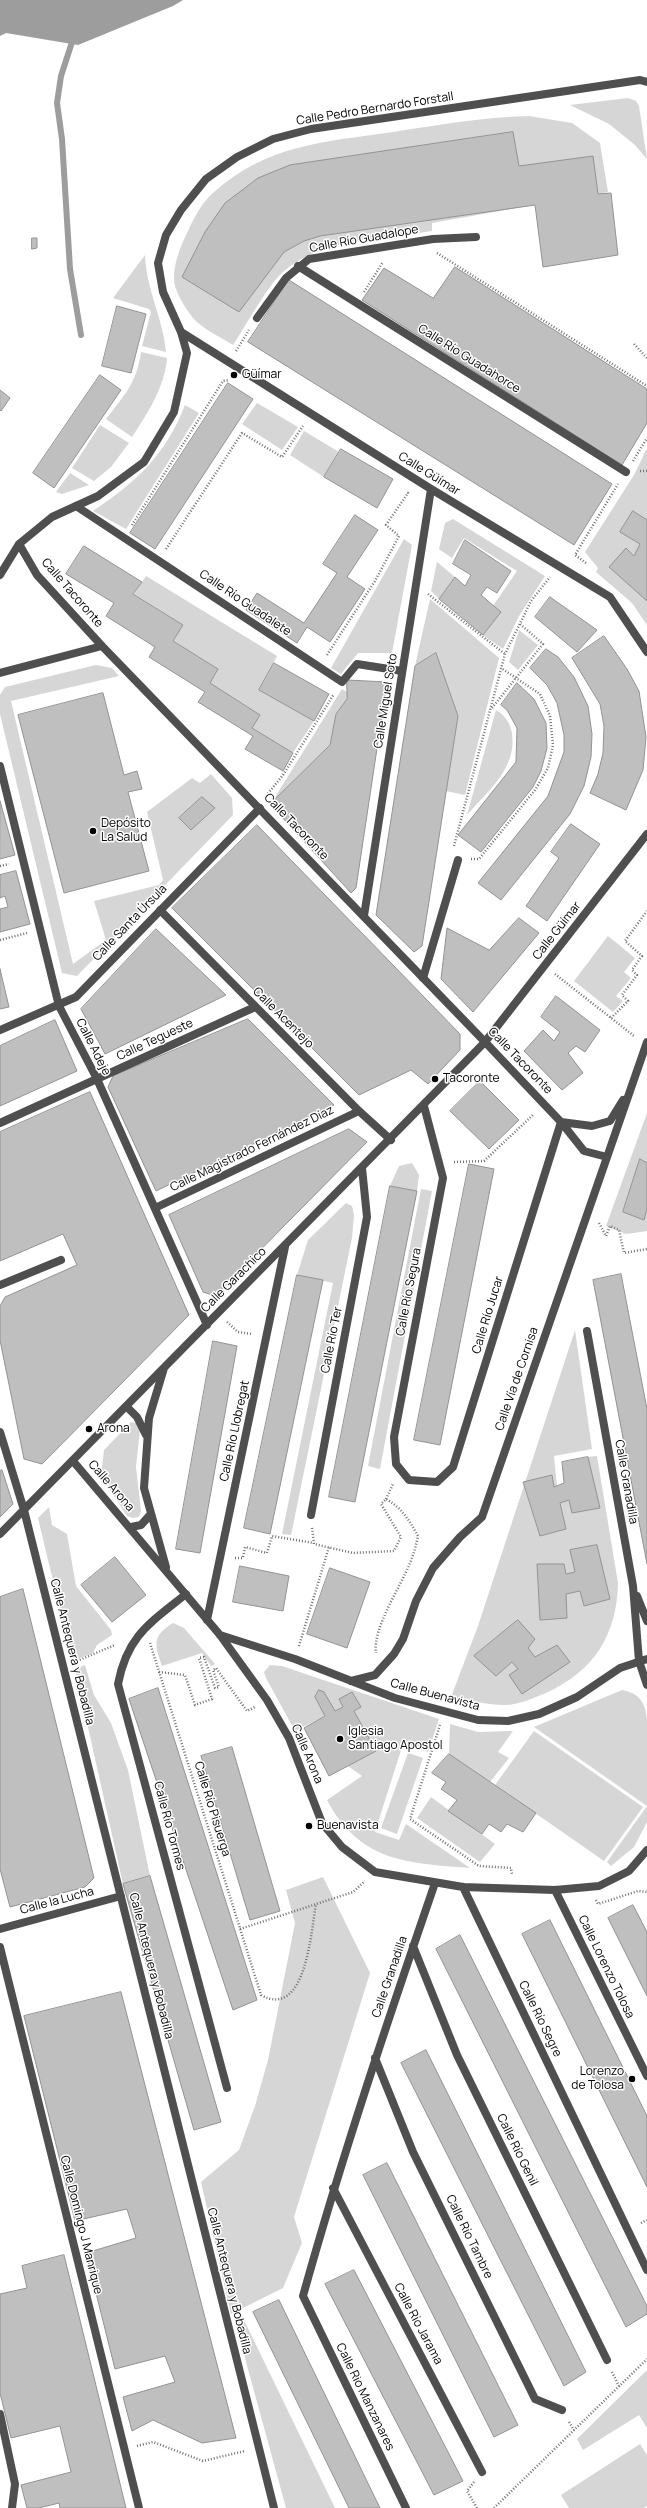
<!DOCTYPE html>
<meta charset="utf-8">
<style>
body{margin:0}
canvas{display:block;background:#fff}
</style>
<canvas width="647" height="2508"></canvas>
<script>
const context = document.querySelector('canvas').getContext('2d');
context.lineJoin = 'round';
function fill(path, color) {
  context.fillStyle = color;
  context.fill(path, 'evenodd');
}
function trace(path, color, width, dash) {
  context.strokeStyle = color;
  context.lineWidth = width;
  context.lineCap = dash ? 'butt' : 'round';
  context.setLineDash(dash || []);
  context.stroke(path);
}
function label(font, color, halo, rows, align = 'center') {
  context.font = font + ' Manrope,sans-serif';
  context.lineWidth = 3;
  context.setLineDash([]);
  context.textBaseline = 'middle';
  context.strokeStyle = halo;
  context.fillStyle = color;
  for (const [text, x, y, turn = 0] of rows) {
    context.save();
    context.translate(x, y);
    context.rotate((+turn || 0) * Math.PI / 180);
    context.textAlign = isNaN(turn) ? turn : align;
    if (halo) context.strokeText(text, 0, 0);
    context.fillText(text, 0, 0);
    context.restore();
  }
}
fill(new Path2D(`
 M628 98 636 101 639 106 647 159 635 145 609 124 570 105Z
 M529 116 572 123 600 143 608 192 432 223V231C380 239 308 238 273 283 258 303 246 325 233 345 222 338 207 331 197 322 188 313 175 293 174 280 173 269 178 254 182 244 190 227 198 206 213 193 267 144 325 142 393 132 438 125 483 117 529 116Z
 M145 255C146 289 163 318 166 352L142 346 151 312 149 309 113 298Z
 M141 352 167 358C165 387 147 414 132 437L106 419C124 396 137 382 141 352Z
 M257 403 298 427 282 450 242 424Z
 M185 405 199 413 126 529 93 511C137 481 165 456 185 405Z
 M100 425 129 443 111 467 94 481 72 468Z
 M304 431 339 452 324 477 290 455Z
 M647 448V625L632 603 596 572 598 568 585 552 634 475Z
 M70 473 89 485 62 494 56 492Z
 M453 519 545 576 519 616 503 649 483 635 500 612 493 606 517 571 464 538 452 558 439 549 445 523Z
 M404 539 412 545 392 653H358L341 674 331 668Z
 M437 562 455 577 439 599 431 591Z
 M146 576 277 656 259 690 314 721 293 753 252 728 260 715 210 683 218 669 173 641 183 625 134 594Z
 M430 599 499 658 465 795 446 791 458 716 436 653 415 666Z
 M519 630 538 645 518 670 509 662Z
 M96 665 112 668 119 676 11 701 73 964 106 940 94 901 159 885 163 880 147 812 192 778 200 783 211 774 232 798 233 815 77 976 62 973 0 714V695L5 687Z
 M342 689 347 692V699L336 714 330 745 272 802Z
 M496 710C505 715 511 724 512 734 517 768 487 792 467 815Z
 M608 936 635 958 624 972 631 978 616 996 623 1001 613 1012 574 981Z
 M647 1113V1231L626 1234 606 1226Z
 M412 1163 419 1175 417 1191 390 1186 399 1166Z
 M421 1189 432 1191 380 1469 368 1466Z
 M346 1203 352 1206 354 1215 352 1238 291 1535 282 1534 333 1283 297 1275 308 1240Z
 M575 1330 592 1449 554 1456 557 1486 554 1487 551 1475 529 1481 525 1490 540 1536 566 1529 560 1503 569 1500 572 1512 599 1508 588 1457 597 1456 618 1583C617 1635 594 1671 546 1693 533 1698 519 1705 505 1705 487 1705 469 1700 451 1697L478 1626Z
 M131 1422 136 1423 140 1430 136 1467 141 1511 139 1517 133 1518 127 1516 101 1476 104 1450Z
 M49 1507 52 1525 67 1534 76 1586 111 1630 112 1635 97 1645 93 1653 72 1661 38 1518Z
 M173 1623 184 1628 215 1664 211 1666 202 1653 162 1666C155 1644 151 1637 173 1623Z
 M85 1665 94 1695 111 1723 128 1770 150 1876 123 1884 75 1669Z
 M270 1665 282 1666 439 1719 428 1752 403 1744 375 1832 399 1840 406 1824 470 1868C407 1863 360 1862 327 1800L362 1776 348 1766 375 1751 354 1711 360 1707 352 1692 339 1699 343 1707 295 1731 266 1678 264 1672Z
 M622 1690C639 1693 646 1703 647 1720V1822L634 1847 611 1866 607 1862 647 1806 534 1727Z
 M450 1724 478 1732 513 1731 498 1752 509 1758 490 1782 449 1754Z
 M534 1731 643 1807 604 1861 495 1785Z
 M408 1753 423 1758 397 1834 381 1828Z
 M431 1797 495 1844 480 1862 417 1818Z
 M323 1877 370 1973 294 2217 302 2243 283 2288 231 2314 201 2182 239 2150 255 2106 268 2060 295 1923 286 1890Z
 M242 2316 335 2508H286L234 2318Z
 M647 2370V2428L639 2415 583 2450 577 2439Z
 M640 2444 647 2455V2506L644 2508H569L561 2495Z`), '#d6d6d6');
fill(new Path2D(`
 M0 0H183L173 6 78 45 6 33 0 36Z`), '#9d9d9d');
trace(new Path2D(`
 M74 36 61 76 57 103 62 139 70 269 81 335`), '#9d9d9d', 6);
const building = new Path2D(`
 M513 132 519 166 593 156 598 194 611 193 618 255 543 267 535 205 320 236 304 241 284 252 239 312 182 277 205 232 225 203 258 178 290 165Z
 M32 238H37V248L32 249Z
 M455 267 647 389V423L622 465 362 300 384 268 433 298Z
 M289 280 612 484 574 545 248 342Z
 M117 306 146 314 131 373 102 366Z
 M100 375 121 390 54 488 33 473Z
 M228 383 253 399 155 549 130 533Z
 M0 390 10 398 1 411 0 410Z
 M341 449 393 479 377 508 324 477Z
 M633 511 647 520V601L609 567 626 548 634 556 640 544 620 532Z
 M355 515 378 530 347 577 365 589 330 642 307 627 297 643 246 610 257 593 304 623 337 573 323 564Z
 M465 540 511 571 497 593 487 587 481 595 501 612 483 635 439 599 455 577 465 586 471 575 453 564Z
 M84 546 142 582 133 594 183 625 173 641 218 669 210 683 260 715 252 728 293 753 283 771 245 749 253 736 198 702 205 692 149 657 155 647 106 616 114 603 66 574Z
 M550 597 597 630 577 652 535 617Z
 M604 636 627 669 639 691 646 737 643 770 626 810 590 793 598 774 603 753 604 726 600 704 572 658Z
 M546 649 558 657 574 677 588 706 592 734 591 757 584 786 570 814 501 900 478 883 548 796 564 752V735L557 703 547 685 530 668Z
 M436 653 458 716 422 946 414 952 376 915 415 666Z
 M274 663 329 694 314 721 259 690Z
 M347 680 387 682 356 888 351 893 270 804 330 745 336 714 347 699Z
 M517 683 534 699 546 723 547 748 541 771 533 787 481 852 458 835 516 762 517 728 507 710 501 705Z
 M103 693 124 775 137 771 142 789 128 792 149 871 64 893 18 715Z
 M202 797 215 808 191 830 179 818Z
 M0 801 15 855 0 859Z
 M571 824 600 844 547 921 526 906 559 858 551 852Z
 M257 825 460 1034V1050L428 1084 411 1070 359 1095 172 908Z
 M16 871 30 924 0 932V909L8 907 5 896 0 898V875Z
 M519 918 539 933 473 1012 441 979 447 928 489 950Z
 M156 929 226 995 105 1054 81 1009Z
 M0 969 9 1007 0 1009Z
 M556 996 600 1030 585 1052 576 1046 568 1053 583 1073 562 1090 524 1051 543 1030 554 1041 560 1032 541 1017Z
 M248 1019 334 1105 156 1191 108 1087 113 1076Z
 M55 1020 77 1071 0 1106V1046Z
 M480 1081 519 1120 489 1149 450 1111Z
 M90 1092 189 1315 42 1464 24 1459 0 1340V1306L5 1297 77 1265 63 1234 0 1261V1132Z
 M349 1129 367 1142 215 1296 203 1292 169 1215Z
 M640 1159 647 1163V1209L644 1220 623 1212Z
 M469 1164 494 1169 440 1445 414 1440Z
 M390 1186 417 1191 355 1502 329 1497Z
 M621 1274 647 1409V1564L593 1280Z
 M297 1275 323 1280 270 1534 244 1528Z
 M213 1341 237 1346 200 1553 176 1549Z
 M588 1457 600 1508 572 1513 569 1500 560 1503 566 1529 540 1536 523 1482 552 1475 554 1487 564 1483 562 1462Z
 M2 1470 13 1504 0 1517V1471Z
 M597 1545 610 1599 584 1606 580 1591 566 1594 567 1618 540 1620 537 1564H564L566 1574 575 1572 570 1550Z
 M115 1557 146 1595 112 1622 81 1585Z
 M240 1566 289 1576 283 1611 233 1602Z
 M330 1568 370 1582 347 1648 307 1634Z
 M23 1589 94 1878 85 1887 10 1907 0 1869V1597Z
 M518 1620 535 1639 528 1648 535 1657 557 1645 570 1662 522 1694 509 1675 518 1669 512 1662 496 1676 474 1656Z
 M158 1688 257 2000 233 2010 129 1699Z
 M319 1690 324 1692 335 1711 343 1707 339 1699 352 1692 361 1707 354 1711 376 1751 329 1776 304 1728 325 1716 315 1697Z
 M232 1747 280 1911 250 1920 201 1756Z
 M449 1754 536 1813 523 1832 507 1824 501 1832 489 1824 482 1834 448 1811 457 1800 441 1789 446 1782 432 1773Z
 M150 1876 221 2122 194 2130 123 1884Z
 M633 1905 647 1932V1996L608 1918Z
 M550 1920 647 2116V2187L522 1934Z
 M460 1935 647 2306V2314L626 2327 436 1949Z
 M121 1992 236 2438 202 2443 153 2420 132 2431 123 2397 175 2382 165 2356 115 2369 86 2253 136 2238 127 2209 75 2221 24 2016Z
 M426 2050 586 2372 564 2386 401 2063Z
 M387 2163 518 2425 494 2437 363 2175Z
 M64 2255 126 2508H60L59 2503 39 2508H27L21 2485 71 2472 60 2426 11 2438 0 2393V2294L27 2288 22 2266Z
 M354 2270 463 2481 434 2495 325 2284Z
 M279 2300 380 2508H349L253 2312Z`);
fill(building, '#bfbfbf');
trace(building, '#939393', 1);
trace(new Path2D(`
 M437 253 647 386
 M364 292 383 262
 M634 344 647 358
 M236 351 249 330
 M633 461 647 438
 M640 471H647
 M132 525 223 381 229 380
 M166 549 242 433 282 457 303 426
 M586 563 575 555 618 484
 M428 594 505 654
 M327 655 375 581 399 536 386 525 408 493 406 492
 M492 708 543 644 519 623
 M266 796 283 775 334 694
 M454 846 505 654 531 601 550 577
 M471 859H479L535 790 548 768 553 745 550 716 540 694 501 668
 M0 866 9 864
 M0 940 27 933
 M555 974 634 1036
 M611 1018 628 1001 622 995 637 975 632 970 642 956 625 941 647 911
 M454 1162 484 1161 534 1114
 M599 1223 606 1236 610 1226 619 1230 624 1253 647 1249
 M227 1322 238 1332 252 1334
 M386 1499 393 1484
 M312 1528 314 1544 353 1553 394 1551 401 1537 381 1504 386 1499C402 1508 409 1520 418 1536 416 1545 414 1554 410 1563 401 1586 372 1629 376 1653
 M235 1558H243L245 1547 267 1553 272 1536 314 1543
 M150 1643 261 1995C306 2020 311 1931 316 1904
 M299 1646 329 1547
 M77 1661 115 1645
 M159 1672 185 1675 195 1705 212 1699 199 1658 204 1657 215 1688 219 1687 213 1670 216 1668 247 1711 255 1707
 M440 1725 410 1819 479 1866 511 1868 512 1875
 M596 1900 598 1904 638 1891 647 1892
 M240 1929 353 1892 365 1881
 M641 2223 647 2220
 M612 2372 619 2386
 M569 2422 574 2430
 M137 2446 153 2442 203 2461 245 2451
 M474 2482 467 2491 477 2508
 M494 2508 647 2359`), '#717171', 2.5, [1, 2]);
trace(new Path2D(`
 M298 266 626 472
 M257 318 286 278 309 259 433 239 476 237
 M76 506 342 682 357 664 402 671
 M423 978 458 860`), '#4f4f4f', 8);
trace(new Path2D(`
 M181 332 431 489 610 597 647 652
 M19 544 37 575 102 646 485 1042 561 1122 584 1151 607 1157
 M0 575 19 544 52 517 98 496 144 462 174 412 187 353 181 332 163 292 158 263 166 235 181 210 206 179 237 157 273 139 311 129 640 80 647 82
 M0 673 102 646
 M0 766 59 1006 97 1079 207 1325
 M160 910 359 1111 391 1140
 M364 916 431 489
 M0 1030 76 997 260 808
 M424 1106 443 1178 394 1437 396 1464 409 1480 437 1482 453 1467 561 1122
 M561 1122 592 1126 610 1121 623 1100
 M0 1123 255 1007
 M155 1208 359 1111
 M0 1285 61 1260
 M587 1331 633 1586 639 1661 647 1685
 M164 1368 149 1418 144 1488 166 1567
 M127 1407 137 1417 146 1435
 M0 1432 24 1510 274 2508
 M73 1461 220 1635 267 1700 289 1738 322 1823 342 1847 375 1872 463 1887 555 1890 599 1886 629 1871 647 1850
 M311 1515 367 1217 362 1168
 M131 1527 141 1525 150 1515
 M0 1534 485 1042 647 834
 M186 1594C150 1623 127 1636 118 1684L227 2088
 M637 1596 647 1621
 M207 1620 285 1247
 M220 1635 295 1659 395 1698 478 1720 508 1721 539 1714 577 1697 620 1668 647 1659
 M351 1681 375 1675 394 1654 403 1639 416 1601 433 1568 460 1537 482 1517 647 1042
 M463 1887 647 2270
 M555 1890 647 2076
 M0 1929 121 1896
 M413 1946 457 2055 607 2360
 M0 1947 139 2508
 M375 2058 413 2152 535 2399 562 2410
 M333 2188 482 2472
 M0 2414 15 2484 12 2508
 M406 2508 303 2296C342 2156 388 2020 435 1883`), '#4f4f4f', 8);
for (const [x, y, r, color] of [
 [234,375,4,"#000"],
 [93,831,4,"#000"],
 [435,1079,4,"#000"],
 [89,1429,4,"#000"],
 [340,1739,4,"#000"],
 [309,1826,4,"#000"],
 [632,2079,4,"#000"]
]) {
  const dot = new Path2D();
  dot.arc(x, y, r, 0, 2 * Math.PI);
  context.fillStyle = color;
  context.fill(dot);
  trace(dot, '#fff', 1.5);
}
label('12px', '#000', '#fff', [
 ["Calle Pedro Bernardo Forstall",375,109,-9],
 ["Calle Río Guadalope",364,239,-10],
 ["Calle Río Guadahorce",469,359,32],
 ["Calle Güímar",429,474,32],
 ["Calle Tacoronte",72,593,49],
 ["Calle Río Guadalete",245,603,34],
 ["Calle Miguel Soto",386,701,-81],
 ["Calle Tacoronte",296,827,46],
 ["Calle Santa Úrsula",130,923,-46],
 ["Calle Güímar",557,931,-52],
 ["Calle Acentejo",283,1018,45],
 ["Calle Tegueste",155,1040,-25],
 ["Calle Adeje",93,1047,63],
 ["Calle Tacoronte",520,1061,46],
 ["Calle Magistrado Fernández Díaz",252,1149,-26],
 ["Calle Garachico",234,1280,-45],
 ["Calle Río Segura",409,1292,-79],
 ["Calle Río Jucar",488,1315,-73],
 ["Calle Río Ter",332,1340,-79],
 ["Calle Vía de Cornisa",517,1379,-71],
 ["Calle Río Llobregat",235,1431,-78],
 ["Calle Granadilla",626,1482,80],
 ["Calle Arona",111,1486,49],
 ["Calle Antequera y Bobadilla",72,1652,76],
 ["Calle Buenavista",435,1695,15],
 ["Calle Arona",307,1754,67],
 ["Calle Río Pisuerga",212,1809,73],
 ["Calle Río Tormes",169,1826,75],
 ["Calle la Lucha",57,1901,-15],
 ["Calle Antequera y Bobadilla",151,1966,76],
 ["Calle Lorenzo Tolosa",606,1967,64],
 ["Calle Granadilla",390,1977,-71],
 ["Calle Río Segre",540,2019,64],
 ["Calle Río Genil",517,2150,64],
 ["Calle Domingo J Manrique",81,2225,76],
 ["Calle Río Tambre",469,2237,64],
 ["Calle Antequera y Bobadilla",229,2281,76],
 ["Calle Río Jarama",418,2324,62],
 ["Calle Rio Manzanares",365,2397,64]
]);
label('12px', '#000', '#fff', [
 ["Güímar",242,375],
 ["Depósito",101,824],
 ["La Salud",101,838],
 ["Tacoronte",443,1079],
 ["Arona",97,1429],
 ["Iglesia",348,1732],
 ["Santiago Apostol",348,1746],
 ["Buenavista",317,1826],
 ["Lorenzo",624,2072,"right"],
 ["de Tolosa",624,2086,"right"]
], 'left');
</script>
